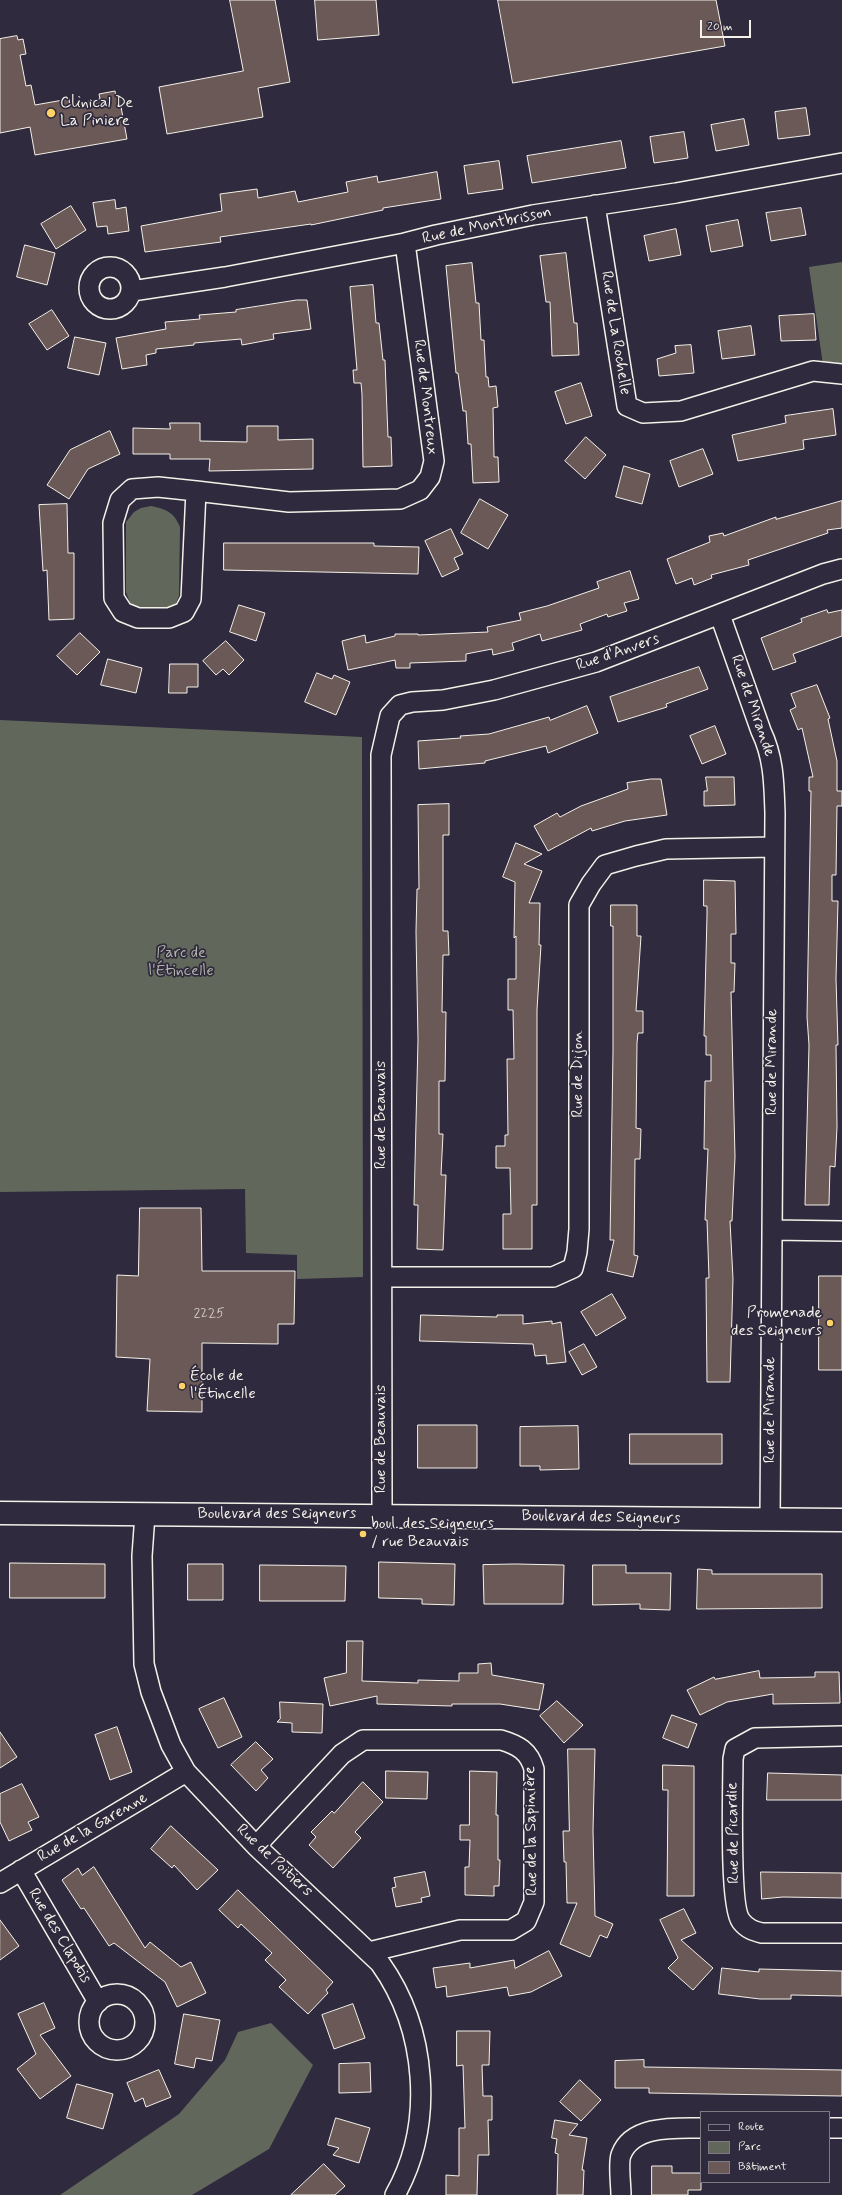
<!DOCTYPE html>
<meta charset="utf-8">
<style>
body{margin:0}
#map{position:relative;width:842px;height:2195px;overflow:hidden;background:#2f2a3d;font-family:Mynerve,sans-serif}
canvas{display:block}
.legend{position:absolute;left:700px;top:2111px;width:130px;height:72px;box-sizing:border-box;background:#2f2a3d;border:1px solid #7e7a81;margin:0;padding:5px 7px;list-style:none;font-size:12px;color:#f4f1e8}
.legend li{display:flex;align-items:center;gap:8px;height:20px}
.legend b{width:20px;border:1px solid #7e7a81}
.scale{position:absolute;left:700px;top:20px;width:51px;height:18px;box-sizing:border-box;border:2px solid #f4f1e8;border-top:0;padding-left:5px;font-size:12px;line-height:14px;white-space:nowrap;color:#f4f1e8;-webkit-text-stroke:3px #2f2a3d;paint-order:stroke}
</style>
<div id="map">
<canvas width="842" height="2195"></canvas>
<ul class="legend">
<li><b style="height:5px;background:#2f2a3d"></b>Route</li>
<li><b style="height:11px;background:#61685b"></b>Parc</li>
<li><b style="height:11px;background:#6b5958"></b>Bâtiment</li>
</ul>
<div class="scale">20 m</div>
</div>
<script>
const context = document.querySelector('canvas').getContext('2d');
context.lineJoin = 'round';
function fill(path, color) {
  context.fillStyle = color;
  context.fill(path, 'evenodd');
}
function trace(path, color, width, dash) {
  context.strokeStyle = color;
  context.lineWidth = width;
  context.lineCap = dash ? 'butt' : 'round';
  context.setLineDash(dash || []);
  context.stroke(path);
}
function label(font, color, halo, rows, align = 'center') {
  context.font = font + ' Mynerve,sans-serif';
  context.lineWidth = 3.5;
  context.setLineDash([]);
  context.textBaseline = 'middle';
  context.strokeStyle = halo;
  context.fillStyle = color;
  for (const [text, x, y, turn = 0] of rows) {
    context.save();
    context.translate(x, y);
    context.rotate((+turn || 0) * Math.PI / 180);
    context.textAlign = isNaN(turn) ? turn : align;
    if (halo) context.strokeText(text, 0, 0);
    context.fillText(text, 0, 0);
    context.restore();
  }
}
fill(new Path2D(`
 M842 262V374L824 372 809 267Z
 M151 506C166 509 174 512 180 527L179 596 175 605 169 611 140 610 130 603 126 592V522L134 512 141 508Z
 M0 720 362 737 363 1277 297 1279V1255L246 1253 245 1189 0 1192Z
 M271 2023 313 2065 269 2149 192 2195H60L179 2114 225 2060 238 2032Z`), '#61685b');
const building = new Path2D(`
 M230 0H275L290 82 258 88 263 117 167 134 159 87 243 71Z
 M315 0H376L379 35 318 40Z
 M498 0H716L725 46 513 83Z
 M17 36 18 40 23 39 26 54 20 55 26 86 31 85 35 105 69 99 70 105 100 99 99 94 115 91 116 97 119 96 127 139 35 155 30 127 0 133V39Z
 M806 108 810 135 778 139 775 112Z
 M744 119 749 145 716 151 711 125Z
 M684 132 688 158 654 163 650 137Z
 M621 141 626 168 532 183 527 156Z
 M499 161 503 189 468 194 464 166Z
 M437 172 441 199 383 208V210L311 225V224L220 237 221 242 145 252 141 226 222 211 220 194 257 189 258 198 295 191 298 202 348 192 346 182 377 176 378 182Z
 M115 200 116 209 126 207 129 231 108 234 107 226 97 227 93 203Z
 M71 206 86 230 56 249 41 224Z
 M801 208 806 235 771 241 766 213Z
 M738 220 743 246 711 252 706 226Z
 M676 229 681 255 649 261 644 236Z
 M25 245 55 253 47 285 17 277Z
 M566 253 574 323H577L579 355 552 356 550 302H546L540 256Z
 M472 263 476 303H479L481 340H484L486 377H488L489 387 496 386 498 407 493 408 494 457H498L499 482 473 483 471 444H468L466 411H463L458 373H456L446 266Z
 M373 285 376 323H379L383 360H385L388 437H391L392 466 363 467 362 394 361 383H354L353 370H357L350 287Z
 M297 300H307L311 329 273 334 274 339 242 345 241 339 194 343V345L156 349V353L146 355 147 365 122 369 116 338 166 329 165 322 200 319 199 315 236 312V310Z
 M52 310 69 336 47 350 29 324Z
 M814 314 816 340 781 341 779 316Z
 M751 326 755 355 722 359 718 331Z
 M75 337 106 343 99 375 68 368Z
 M691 345 694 373 659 376 657 359 676 353 675 346Z
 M581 383 592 416 566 424 555 392Z
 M833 409 836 435 803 440 804 449 738 461 732 435 786 423 785 416Z
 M170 423H200V441L247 442V426H278V440L313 439V469L209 471 210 459H170V454H133V428L170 429Z
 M110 431 120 454 88 469 69 499 47 485 70 450Z
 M586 437 606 455 585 479 565 461Z
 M703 449 713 474 679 487 670 461Z
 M624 466 650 474 642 504 616 497Z
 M480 499 508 515 488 549 461 533Z
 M842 501V528L827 530 828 533 748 560 749 565 711 575 712 578 694 585 692 578 676 584 667 559 710 542 709 536 723 533 724 536 776 517V519Z
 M67 504 68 553H74V619L49 620 47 570 43 571 39 505Z
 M451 529 463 554 454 558 459 569 442 577 425 541Z
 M224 543H374V546L419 547 418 574 224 570Z
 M630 571 639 599 624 603 627 611 608 617 607 614 580 624 582 630 542 641 540 634 512 643 514 650 493 655 492 649 466 654V661L410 663V668H396L395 660 348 670 342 641 365 635 366 643 395 636V634H418V635L488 632 487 627 521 620 519 613 547 606 599 588 597 582Z
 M239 605 265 613 256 641 230 632Z
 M827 610 828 613 842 610V636L793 654 796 662 773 670 761 638 802 622 801 619Z
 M80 633 100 652 77 675 57 656Z
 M226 641 244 660 229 675 223 669 216 675 203 661Z
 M108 659 142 668 136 693 101 685Z
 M170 664H198V687H187V693H169Z
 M699 667 708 689 666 704 667 707 618 722 610 697Z
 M317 673 332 679 334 675 350 682 336 715 305 702Z
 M817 685 830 718 828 719 837 761V791H842V806H837L836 875H832V901H838L836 979 838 1045H836L837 1127 835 1167 830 1166 829 1205H805L809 1045 807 1017 811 791H809V777H813L802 728 798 730 790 710 796 707 791 694Z
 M587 706 598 733 548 753 546 746 485 761V763L419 769 418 741 461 738 460 736 489 734 549 717 550 720Z
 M715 726 726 754 702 764 690 736Z
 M706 777H734L735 805 704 806V791H707Z
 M651 779H661L667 815 625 821 592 831 591 828 548 851 534 826 557 813 560 817 581 806 628 789 627 783Z
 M449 804V835H443V931H448L449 955H443L442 1012H446L445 1081H439V1134H443L441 1175H446L443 1250 417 1249 418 1205H414L418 1040 416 932 417 889H419L418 805Z
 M516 843 542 854 524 864 542 871 529 903H540L539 945H541L537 1010V1205H532V1249H503V1214H511L510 1168H496V1146H505V1135H508L507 1059H514L513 1010H508V979H516V936L514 938 515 882 503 877Z
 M704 880 735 881 736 934H731V963H735L734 992H731L735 1157 732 1221H730L733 1279 730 1382H707L706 1278H709L707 1220H705L708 1149H704L705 1081H711V1055H706V1036H704L707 915V906H704Z
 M611 905H637V936H641L636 1011H643V1033H638L637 1043 636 1128 641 1129 640 1159H635L634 1255 638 1256 633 1277 607 1271 614 1240H610L613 1051V926H611Z
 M140 1208H201L202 1271H295L294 1324H278V1344L202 1343V1412L147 1411 150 1359 116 1357 117 1275 138 1276Z
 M819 1276H842V1370H819Z
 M612 1294 626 1318 596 1336 581 1312Z
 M421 1315 497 1317V1315H523V1324L552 1321V1324L561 1322 566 1362 547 1364 546 1355 535 1356 533 1344 420 1341Z
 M584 1344 597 1367 582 1375 569 1352Z
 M418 1425H477V1468H418Z
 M578 1426 579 1469 540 1470V1466H520V1427Z
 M630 1434H722V1464H630Z
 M379 1562 455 1564 454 1605 422 1604V1599L379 1598Z
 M10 1563 105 1564V1598H10Z
 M188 1564H223V1600H188Z
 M516 1564 564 1565 563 1604H484L483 1565Z
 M260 1565 346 1566 345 1601H260Z
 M593 1565H626V1573H671L670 1610 640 1609V1604L593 1605Z
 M698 1569 712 1570V1574H822V1608L697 1609Z
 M347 1641H363L362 1681 418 1683V1680L459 1681V1673H478V1664L491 1663 492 1675 544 1684 539 1710 500 1704H452V1706L377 1704V1696L330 1706 324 1678 346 1673Z
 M759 1671 760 1678 815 1677V1672H839L840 1703 773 1704V1694L727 1702 700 1715 687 1690 714 1677 715 1679Z
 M224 1698 242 1737 218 1748 199 1709Z
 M557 1701 583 1725 564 1743 540 1716Z
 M280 1702 323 1704 322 1733 292 1732V1723L277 1722 280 1719Z
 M672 1715 697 1724 688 1748 663 1738Z
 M117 1727 132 1772 110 1780 95 1735Z
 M0 1732 17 1757 0 1768Z
 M256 1742 273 1759 261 1770 268 1778 256 1791 231 1765Z
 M568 1749H595L593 1830 595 1916 613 1924 607 1938 600 1935 590 1957 560 1944 577 1903H567L566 1862H564L563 1831H569Z
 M663 1765 694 1766V1896H667L668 1790H663Z
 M386 1771 428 1772 427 1799 386 1798Z
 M470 1771 497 1772 496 1815H498V1860H500L499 1886H494V1896L465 1895V1867H469L470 1840H460V1825H469Z
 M768 1773 842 1775V1800H767Z
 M363 1782 383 1802 355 1832 361 1838 333 1868 309 1845 316 1837 311 1832 332 1811 334 1813Z
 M22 1784 39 1817 28 1822 32 1830 9 1841 0 1822V1794Z
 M171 1826 218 1870 197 1890 174 1865 172 1868 151 1849Z
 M94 1867 145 1948 150 1942 181 1967 191 1962 206 1993 177 2007 165 1982 114 1943 109 1946 84 1908 81 1909 62 1880 78 1868 82 1875Z
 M425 1872 430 1896 421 1898 422 1902 396 1907 392 1888 396 1887 394 1878Z
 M761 1872 842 1873V1898L783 1897 762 1899Z
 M238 1890 333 1982 326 1990 328 1993 308 2014 279 1987 286 1980 265 1960 272 1953 241 1924 238 1928 219 1910Z
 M684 1909 696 1933 681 1940 713 1968 693 1990 668 1968 678 1958 660 1920Z
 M0 1920 19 1946 0 1960Z
 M549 1951 562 1976 531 1992 509 1996 507 1987 447 1997 446 1986 436 1988 433 1968 470 1963V1968L514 1960 515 1968Z
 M722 1968 759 1972V1969L842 1971V1996L791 1995V1999H760L719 1994Z
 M44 2003 55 2028 40 2035 71 2076 40 2099 17 2069 36 2054 18 2014Z
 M353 2004 365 2038 334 2049 322 2015Z
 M184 2014 220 2020 212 2061 196 2058 194 2068 175 2064Z
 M457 2031H490L489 2065H482L483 2096H492V2120H488L489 2155H478L477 2195H446V2175L459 2176V2128H465L463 2065 457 2066Z
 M644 2060V2067L842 2070V2096L649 2093V2088H615V2061Z
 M370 2063 371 2092 339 2093V2064Z
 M159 2070 171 2097 146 2107 143 2098 135 2102 127 2083Z
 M580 2080 601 2100 581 2121 560 2102Z
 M77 2084 113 2094 103 2129 67 2118Z
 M336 2118 370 2128 359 2163 333 2155 339 2148 328 2145Z
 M555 2120 578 2124 569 2135 587 2138 582 2170H584L583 2195H557L558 2154 555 2153 557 2139 552 2138Z
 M324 2164 345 2186 335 2195H291Z
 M652 2166H672V2173H701V2190H688V2195H652Z`);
fill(building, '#6b5958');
trace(building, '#f4f1e8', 1);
const street = new Path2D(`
 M595 205 627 406 643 413 681 411 813 371 842 374
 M89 288a21 21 0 1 1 42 0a21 21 0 1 1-42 0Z
 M132 291 225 277 405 243 436 235 533 215 676 193 842 163
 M196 491 158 487 132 489 120 500 113 523 114 598 123 612 138 618H169L184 612 191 599 196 491 289 502 400 499 420 490 430 477 434 461 405 243
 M720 615 761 731C774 758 774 784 775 813L770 1519
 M772 1230 842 1231
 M382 1277H553L573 1268 577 1252 579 1229V905L591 884 605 865 636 856 666 849 774 847
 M145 1514 142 1556 144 1664 151 1692 171 1745 186 1772 256 1846 380 1963C427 2029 435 2124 395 2195
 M382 1516 381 755 390 716 400 705 412 702 443 700 494 690 596 662 823 574 842 569
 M842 1736 755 1738 735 1749 733 1759C733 1786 729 1906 741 1921 747 1929 754 1931 762 1933H842
 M256 1846 342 1754 363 1740H501C518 1745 529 1751 534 1769V1902L526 1921 511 1930H460L369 1952
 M21 1870 98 2002
 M0 1883 186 1772
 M89 2022a28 28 0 1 1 56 0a28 28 0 1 1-56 0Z
 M829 2128H842
 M621 2195C621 2185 618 2163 621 2155 632 2125 675 2128 701 2128`);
const secondary = new Path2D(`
 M0 1513 842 1520`);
trace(street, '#f4f1e8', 22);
trace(secondary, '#f4f1e8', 25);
trace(street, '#2f2a3d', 19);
trace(secondary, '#2f2a3d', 22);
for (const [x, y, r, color] of [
 [51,113,5,"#ffd166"],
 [830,1323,4,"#ffd166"],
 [182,1386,4,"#ffd166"],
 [363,1534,4,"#ffd166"]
]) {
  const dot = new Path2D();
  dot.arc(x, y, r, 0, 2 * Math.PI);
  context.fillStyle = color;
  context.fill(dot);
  trace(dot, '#2f2a3d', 1.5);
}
label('14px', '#d2cbc4', null, [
 ["2225",209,1314]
]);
label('16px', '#f4f1e8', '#2f2a3d', [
 ["Clinical De",60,104],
 ["La Piniere",60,122],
 ["Promenade",822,1314,"right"],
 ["des Seigneurs",822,1332,"right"],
 ["École de",190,1377],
 ["l'Étincelle",190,1395],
 ["boul. des Seigneurs",371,1525],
 ["/ rue Beauvais",371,1543]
], 'left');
label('16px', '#f4f1e8', '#2f2a3d', [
 ["Rue de Montbrisson",487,226,-12],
 ["Rue de La Rochelle",615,333,81],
 ["Rue de Montreux",425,397,83],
 ["Rue d'Anvers",618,653,-19],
 ["Rue de Mirande",752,706,71],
 ["Rue de Mirande",773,1062,-90],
 ["Rue de Dijon",579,1074,-90],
 ["Rue de Beauvais",382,1115,-90],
 ["Rue de Mirande",771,1410,-90],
 ["Rue de Beauvais",382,1439,-90],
 ["Boulevard des Seigneurs",277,1515],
 ["Boulevard des Seigneurs",601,1518,1],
 ["Rue de la Garenne",93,1828,-30],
 ["Rue de la Sapinière",532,1831,-91],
 ["Rue de Picardie",734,1833,-91],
 ["Rue de Poitiers",274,1861,43],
 ["Rue des Clapotis",59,1936,59]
]);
label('16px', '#b2b3a9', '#2f2a3d', [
 ["Parc de",181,954],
 ["l'Étincelle",181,972]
]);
</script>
